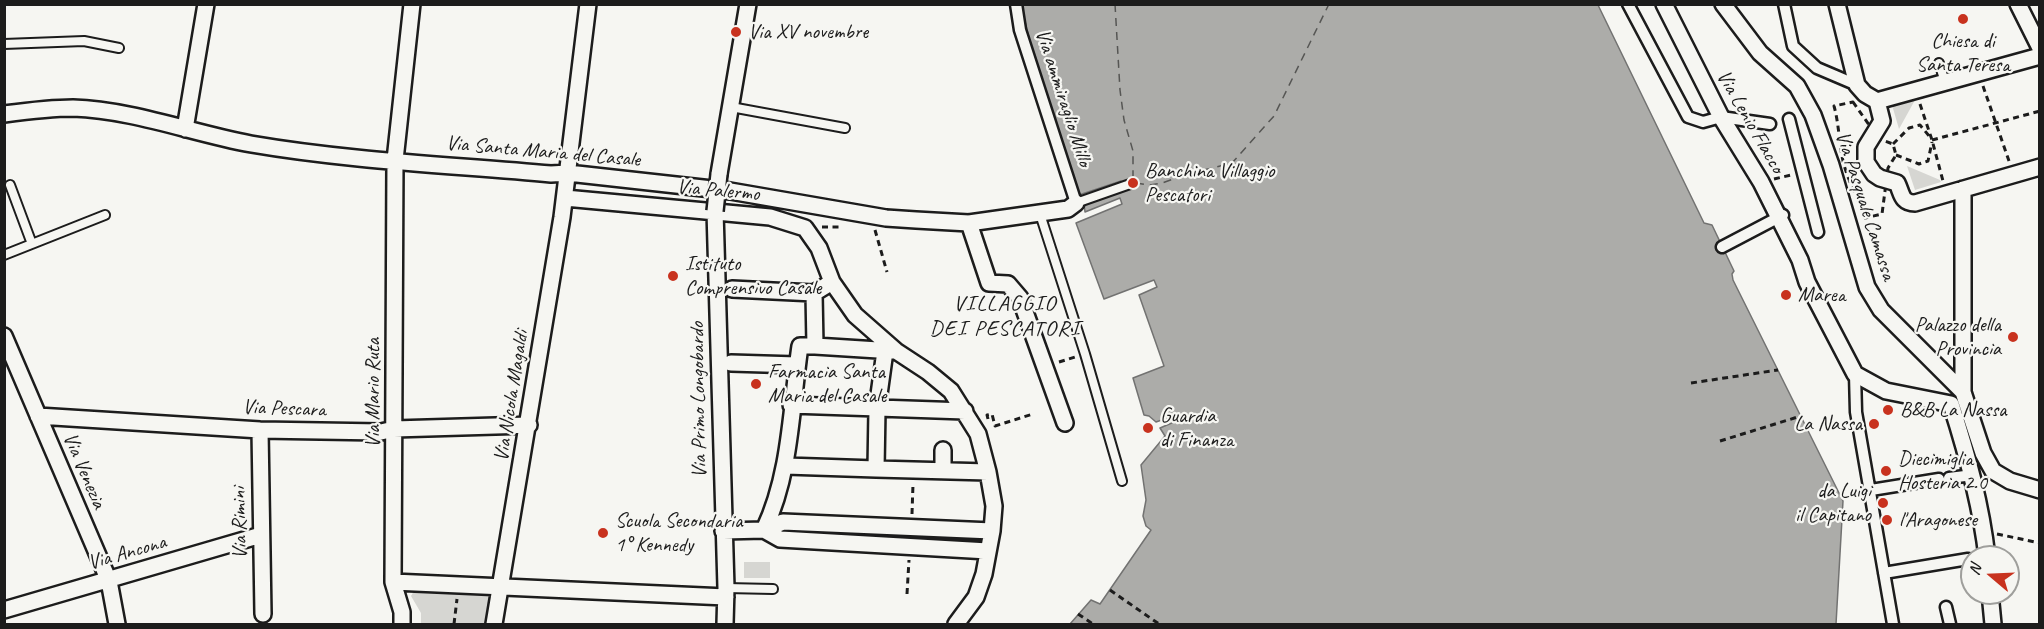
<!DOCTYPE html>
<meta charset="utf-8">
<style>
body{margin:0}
#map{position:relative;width:2044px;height:629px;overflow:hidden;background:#f6f6f2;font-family:Caveat,sans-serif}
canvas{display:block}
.frame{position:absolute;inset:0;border:6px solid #1c1c1c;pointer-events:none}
.north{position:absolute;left:1960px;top:545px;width:60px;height:60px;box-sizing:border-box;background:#f6f6f2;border:2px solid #9f9f9c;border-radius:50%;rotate:289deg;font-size:16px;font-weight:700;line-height:24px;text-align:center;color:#1c1c1c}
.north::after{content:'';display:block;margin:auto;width:21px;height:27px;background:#c8321e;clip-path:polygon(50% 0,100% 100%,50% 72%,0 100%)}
</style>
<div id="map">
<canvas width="2044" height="629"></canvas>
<div class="frame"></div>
<div class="north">N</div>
</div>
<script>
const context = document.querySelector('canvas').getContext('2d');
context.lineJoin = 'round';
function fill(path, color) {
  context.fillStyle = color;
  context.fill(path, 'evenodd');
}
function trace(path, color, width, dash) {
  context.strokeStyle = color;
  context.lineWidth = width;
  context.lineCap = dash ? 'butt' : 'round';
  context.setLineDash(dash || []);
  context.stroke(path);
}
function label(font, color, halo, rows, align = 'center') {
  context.font = font + ' Caveat,sans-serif';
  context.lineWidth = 4.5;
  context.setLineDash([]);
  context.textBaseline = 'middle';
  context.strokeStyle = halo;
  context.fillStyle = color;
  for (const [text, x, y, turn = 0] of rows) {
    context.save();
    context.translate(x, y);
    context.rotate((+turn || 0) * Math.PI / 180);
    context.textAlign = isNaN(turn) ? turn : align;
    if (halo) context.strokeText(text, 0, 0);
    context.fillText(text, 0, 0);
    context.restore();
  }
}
fill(new Path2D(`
 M1916 98 1915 100 1899 129 1892 105Z
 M1907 166 1940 180 1941 182 1915 190Z
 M744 562H770V578H744Z
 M414 591 490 594 485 624H421V613L411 596Z`), '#d6d6d2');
const water = new Path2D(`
 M1021 5H1598L1704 223 1712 225 1734 271 1732 274 1733 280 1843 501 1836 624H1070L1091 600 1100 604 1151 530 1146 526 1143 516 1146 500 1141 465 1165 436 1160 428 1181 419 1179 414 1156 422 1149 416 1144 415 1133 378 1164 366 1139 295 1157 287 1154 280 1104 299 1076 223 1122 204 1120 198 1085 212 1084 204 1124 189 1121 181 1079 195 1037 71Z`);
fill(water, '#acaca9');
trace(water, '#727271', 1.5);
trace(new Path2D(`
 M1115 4 1120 90 1124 120 1133 151V180
 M1136 183 1149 185 1162 183 1188 174 1232 163 1274 116 1329 4`), '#565654', 1.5, [8, 6]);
const service = new Path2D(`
 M4 44 84 41 119 48
 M1939 63 1945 82
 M731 107 845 128
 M10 185 32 244
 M1076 203 1133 183
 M1040 214 1085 354 1122 481
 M4 255 105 215
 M726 588 773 589`);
const pedestrian = new Path2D(`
 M1016 4 1020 30 1076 203
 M1628 4 1688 117 1703 122 1721 117 1770 124
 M1784 4 1793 46 1817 68 1857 85
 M1789 119 1818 232
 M1722 247 1783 215
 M1855 374 1856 412 1893 624
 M1949 478 1973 475
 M1871 490 1939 479
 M1884 573 1968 559
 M1946 607 1950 624`);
const minor = new Path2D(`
 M1664 4 1721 117 1761 182 1800 260 1807 282 1855 374 1886 391 1951 404C1967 454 1981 504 1987 557
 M1723 4 1760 53 1797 86 1813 115 1831 165 1867 287 1881 310 1963 392 1983 453 1993 471 2010 481 2040 490
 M1837 4 1857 85 1865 94 1877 101
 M2018 4 2040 48
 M1877 101 1882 121 1866 147V162L1874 174 1880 178 1897 183C1902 193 1901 203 1915 203L2040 167
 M1877 101 2040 56
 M4 114C27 111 50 108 73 108 133 110 192 133 251 144 350 161 452 165 551 174L568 173 730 191 886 218 916 220 969 223 1068 209 1076 203
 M185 129 206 4
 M719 174 748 4
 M1963 189V392
 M565 198 770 217 805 228 819 248 832 282 855 315 896 351 928 372 951 391 978 434 988 472 994 506 992 531 984 574 976 597 956 624
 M715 211 726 588 725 624
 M969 223 989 283 1008 284 1020 298 1065 423
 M832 282 814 293 815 346 894 351
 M732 289 814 293
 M4 336 109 581 117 624
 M885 351 877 409 876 469 988 472
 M731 363 797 365
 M791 405 965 411
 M38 416 260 430 381 432 394 429 529 425
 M260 430 263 614
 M786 466 876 469
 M943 471V450
 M764 530 780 539 988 551
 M764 530C791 473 791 408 800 346H815
 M723 531 764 530 783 522 992 531
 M393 582 726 597
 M1990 593 1993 624
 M4 610 261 535
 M402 624V612L393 582 395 160 412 4
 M494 624 562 217 588 4`);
trace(service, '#1c1c1c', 12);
trace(pedestrian, '#1c1c1c', 15);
trace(minor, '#1c1c1c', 20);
trace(new Path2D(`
 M1983 86 2009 161
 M1853 102 1879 139 1893 144 1896 155 1888 168 1882 214 1865 218C1859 199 1848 182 1843 161 1839 143 1839 124 1834 106Z
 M1920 104 1932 140 1943 181
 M1932 140 2040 111
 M1893 144 1909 128 1920 125 1930 137
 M1896 155 1919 164 1928 161 1932 142
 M1774 179 1791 175
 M822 227H843
 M875 230 887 272
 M1059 362 1075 357
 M1691 383 1778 370
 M988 419 987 415 992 414 995 426 1033 414
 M1720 441 1801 416
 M912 514 913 484
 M1997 534 2040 543
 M1110 590 1159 624
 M907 594 909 560
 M1078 614 1093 624
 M454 624 457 599`), '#1c1c1c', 3, [6, 4.5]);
trace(service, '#f6f6f2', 8);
trace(pedestrian, '#f6f6f2', 10);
trace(minor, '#f6f6f2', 15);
const minorBridge = new Path2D(`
 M715 211 719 174`);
trace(minorBridge, '#1c1c1c', 20, []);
trace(minorBridge, '#f6f6f2', 15);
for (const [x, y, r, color] of [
 [1963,19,6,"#c8321e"],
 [736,32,6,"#c8321e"],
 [1133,183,6,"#c8321e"],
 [673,276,6,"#c8321e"],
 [1786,295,6,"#c8321e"],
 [2013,337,6,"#c8321e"],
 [756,384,6,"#c8321e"],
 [1888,410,6,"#c8321e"],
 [1874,424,6,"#c8321e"],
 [1148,428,6,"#c8321e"],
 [1886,471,6,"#c8321e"],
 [1883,503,6,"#c8321e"],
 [1887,520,6,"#c8321e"],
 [603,533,6,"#c8321e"]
]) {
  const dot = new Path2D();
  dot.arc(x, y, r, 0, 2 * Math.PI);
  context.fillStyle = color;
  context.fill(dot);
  trace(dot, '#f6f6f2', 2);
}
label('21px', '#1c1c1c', '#f6f6f2', [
 ["Via XV novembre",748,32],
 ["Chiesa di",1963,41,"center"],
 ["Santa Teresa",1963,65,"center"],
 ["Banchina Villaggio",1145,171],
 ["Pescatori",1145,195],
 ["Istituto",685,264],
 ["Comprensivo Casale",685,288],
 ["Marea",1798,295],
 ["Palazzo della",2001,325,"right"],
 ["Provincia",2001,349,"right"],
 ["Farmacia Santa",768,372],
 ["Maria del Casale",768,396],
 ["B&B La Nassa",1900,410],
 ["Guardia",1160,416],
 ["di Finanza",1160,440],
 ["La Nassa",1862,424,"right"],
 ["Diecimiglia",1898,459],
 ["Hosteria 2.0",1898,483],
 ["da Luigi",1871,491,"right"],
 ["il Capitano",1871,515,"right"],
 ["l'Aragonese",1899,520],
 ["Scuola Secondaria",615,521],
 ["1° Kennedy",615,545]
], 'left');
label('21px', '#1c1c1c', '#f6f6f2', [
 ["Via ammiraglio Millo",1063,98,72],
 ["Via Lenio Flacco",1750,122,60],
 ["Via Santa Maria del Casale",543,152,5],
 ["Via Palermo",718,191,5],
 ["Via Pasquale Camassa",1865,206,72],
 ["Via Mario Ruta",373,393,-90],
 ["Via Nicola Magaldi",512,396,-81],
 ["Via Primo Longobardo",699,400,-91],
 ["Via Pescara",284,409,2],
 ["Via Venezia",84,471,67],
 ["Via Rimini",240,523,-91],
 ["Via Ancona",127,553,-16]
]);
context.letterSpacing = '1.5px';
label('22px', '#1c1c1c', '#f6f6f2', [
 ["VILLAGGIO",1005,304],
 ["DEI PESCATORI",1005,329]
]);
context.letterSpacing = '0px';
</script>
